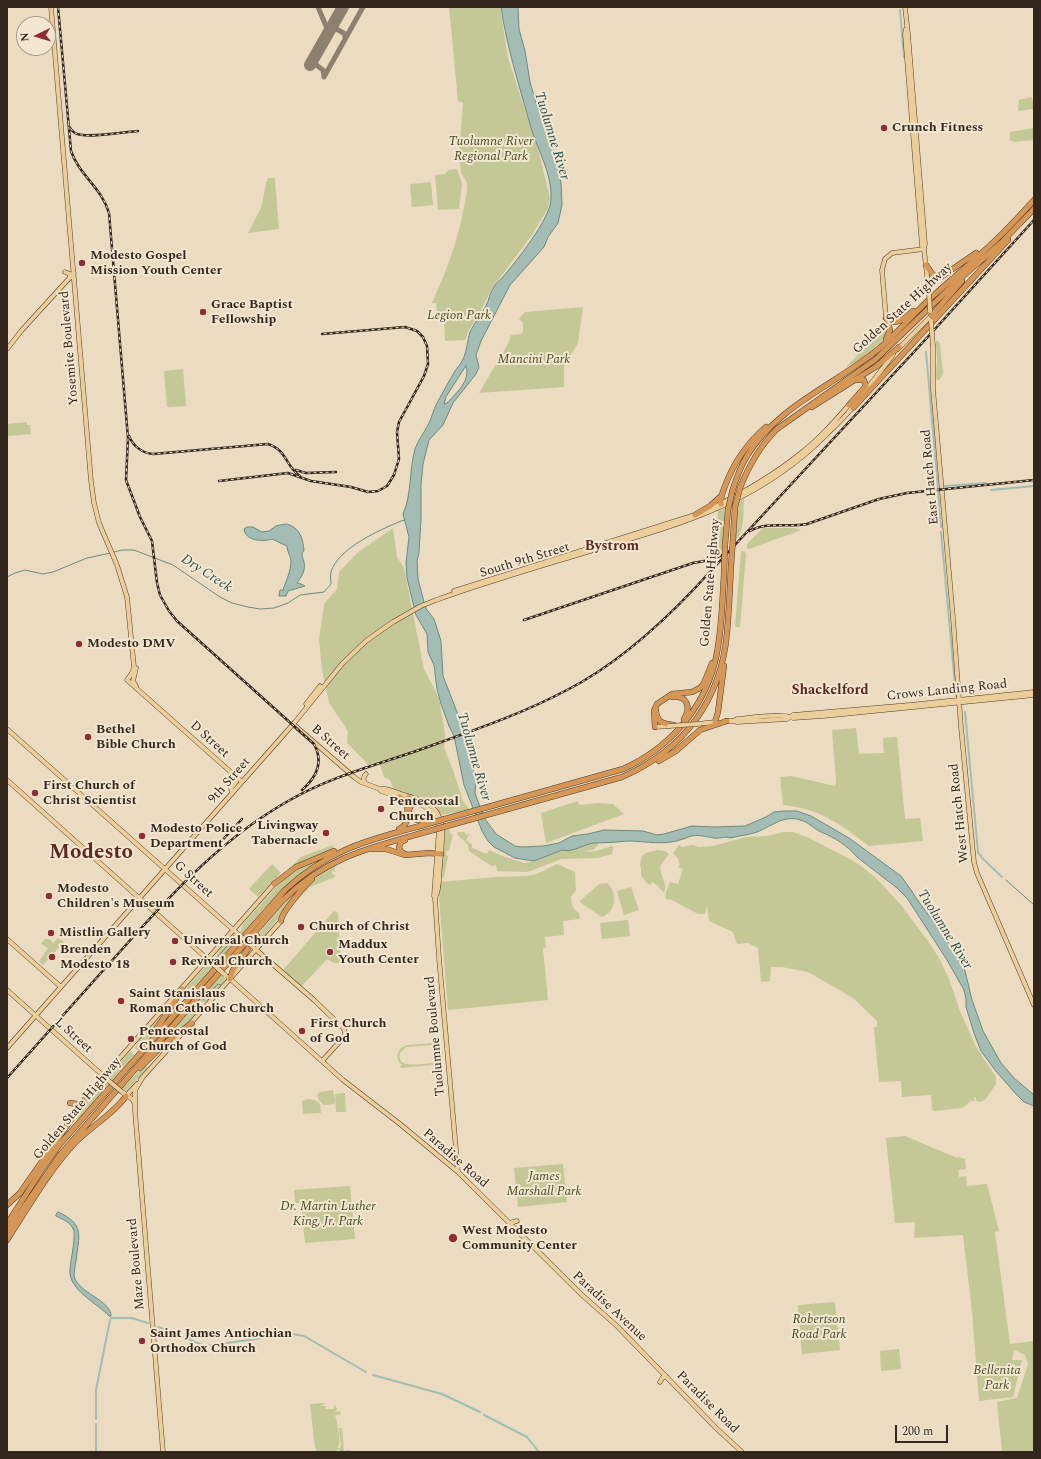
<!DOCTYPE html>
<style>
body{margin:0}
#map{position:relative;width:1041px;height:1459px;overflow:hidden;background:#eadbc1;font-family:Spectral,serif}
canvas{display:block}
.frame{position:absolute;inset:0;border:8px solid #33261d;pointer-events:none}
.north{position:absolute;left:16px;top:16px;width:40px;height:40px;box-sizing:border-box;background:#f2e6d0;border:1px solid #a69988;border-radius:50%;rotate:265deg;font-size:11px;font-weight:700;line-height:16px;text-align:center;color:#33261d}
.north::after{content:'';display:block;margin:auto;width:14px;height:18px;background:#8d2e34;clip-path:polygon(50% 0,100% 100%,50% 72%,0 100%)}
.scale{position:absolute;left:895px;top:1425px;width:53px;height:18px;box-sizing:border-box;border:2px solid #33261d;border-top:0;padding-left:5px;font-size:12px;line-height:14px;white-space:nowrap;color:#33261d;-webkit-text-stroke:3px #f2e6d0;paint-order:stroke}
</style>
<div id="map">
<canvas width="1041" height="1459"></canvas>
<div class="frame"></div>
<div class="north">N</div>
<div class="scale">200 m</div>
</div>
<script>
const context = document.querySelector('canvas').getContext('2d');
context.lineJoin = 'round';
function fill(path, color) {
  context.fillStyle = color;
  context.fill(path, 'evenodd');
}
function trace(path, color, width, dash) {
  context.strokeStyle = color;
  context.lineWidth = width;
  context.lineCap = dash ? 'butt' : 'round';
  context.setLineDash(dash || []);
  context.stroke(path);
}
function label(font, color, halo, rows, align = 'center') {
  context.font = font + ' Spectral,serif';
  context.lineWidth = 4;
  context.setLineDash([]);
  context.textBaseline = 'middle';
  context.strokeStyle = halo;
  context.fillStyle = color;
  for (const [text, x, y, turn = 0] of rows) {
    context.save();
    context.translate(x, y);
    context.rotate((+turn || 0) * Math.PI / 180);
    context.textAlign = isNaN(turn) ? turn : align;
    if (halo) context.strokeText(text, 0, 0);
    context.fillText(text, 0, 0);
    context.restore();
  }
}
fill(new Path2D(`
 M449 7H500L508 58 538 149 550 198 548 208 532 235 493 287 482 308 468 332 465 340 445 341 444 322H438L436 303H432C449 266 462 229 467 189V183L461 172 459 156 463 103 458 101Z
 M1031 97 1034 103V111L1032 109 1018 111 1019 100Z
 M1034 128V140L1014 142 1010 140V132Z
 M457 169 462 184 459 209 438 210 435 175 445 174 449 170Z
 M268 178H274L275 180 279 229 248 233 261 208 267 180Z
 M431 182 433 205 412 207 410 185 411 184Z
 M583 307 578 343 564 366V387L479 393 508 344 511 335 521 334 523 332V323L519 319 525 312Z
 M885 326H887L889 330C882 347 863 357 848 367L847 366Z
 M936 341H938L940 344 943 374 939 380H937L936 377 937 360Z
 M183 369 186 406 167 407 164 371Z
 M27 422V425H30L31 434 7 436V424Z
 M744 499C743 513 745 531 735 541L738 506 740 501Z
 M726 508 723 550 716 553 718 511Z
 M393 528 397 557 404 568 424 669 439 698 445 734 444 748 453 770 463 801 470 810 441 815C429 797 413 796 394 790L390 780 384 777 379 762 368 765 365 761 347 743 348 731 329 703 322 670 319 639 324 604 337 589 339 572 357 553Z
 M763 528H794L801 530 749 549 747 548V544Z
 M741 551H744L746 554 740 627H735Z
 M856 728 859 754 884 753 883 738 897 737 905 819 920 818 923 841 869 846C840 824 821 809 783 805L780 777 791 776 835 786 836 781 832 730Z
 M578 801 579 805 599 803 613 804 624 814 546 843 541 813Z
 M449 829 450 833 453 835 449 850 446 852V855L448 856 444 877 441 878 445 830Z
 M457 832H464L466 835 470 834 466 840 472 845V848L487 854 489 850 502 856 525 863 534 861 562 850 594 843 599 844 593 850 583 851C593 853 602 849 612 846L613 847 612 854 597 858 561 859 531 871 525 872 497 871 496 865 491 866 469 851 468 845 458 835Z
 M784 832H793L809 838 850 859 861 866 876 878 901 905 930 944 940 960 949 979 960 1011 976 1047 996 1077V1084L985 1100 980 1102 976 1101V1097L974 1098V1101H971V1099L970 1100V1102L962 1108 934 1111 932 1109 931 1095 902 1097 901 1081 879 1082 874 1027H877V1021L853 998 808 972 782 967H771L770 981 761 982 758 948 748 943 737 944 733 932 709 921 707 905 705 914H698L670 899 667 900C663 896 668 888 670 882L678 884 683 869 678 867 680 865 678 859 673 853 679 845 682 847 693 845 699 847 713 846 747 837 767 836Z
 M333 845 334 850 290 868 301 857Z
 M658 850 665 851 669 854 660 866C660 876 668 883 664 893L658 886 652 882 650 885 646 882 641 875V868L640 865 642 856 646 853Z
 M321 859C290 879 265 906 242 935L240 933 243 924 279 884 297 869Z
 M272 864 281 873 258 897 249 889Z
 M557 864 575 872 576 890 571 897C572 905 572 909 579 913L580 919 563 921 564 935 545 937 546 947 543 949 548 1000 448 1010 439 898 440 882 496 877 526 876 537 874Z
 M335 865V872L333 871 331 873 334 875H335V877L310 887 296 901 311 881Z
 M607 883C618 893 617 911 602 917L581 903 580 901 599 884Z
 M302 886 303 887 273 925 256 945H254L252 943C268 923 283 903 302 886Z
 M631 887 639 910 624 915 617 891Z
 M334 911 338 913 341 963H334L327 959 301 987 283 971 284 969Z
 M628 920 630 936 602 939 600 923Z
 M234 934 239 938 217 963 214 961 219 951Z
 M58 938 64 942 43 965 39 961 48 948 41 944 45 939H49L53 943Z
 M209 964 213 967 191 993 187 987 207 965Z
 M221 975 225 978V980L206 1002H202L199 1000Z
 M194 1005 198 1008 193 1019 189 1023 158 1047Z
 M167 1009 168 1010 156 1029 138 1051 135 1048 140 1039Z
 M433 1043C443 1045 445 1054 440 1062L441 1064 401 1068 400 1066 402 1065C396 1060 396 1054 401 1048L407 1045ZM433 1045 438 1047 441 1053C441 1056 440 1059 437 1061 433 1064 428 1063 424 1064 414 1064 397 1068 400 1053L406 1047Z
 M130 1051 134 1055 113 1080 110 1078 116 1067Z
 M145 1065 148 1068 130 1087 127 1093 122 1088Z
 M104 1081 109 1085 77 1121 76 1120 89 1098Z
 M333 1090 335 1101 334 1104 324 1105 319 1100 317 1095 320 1092Z
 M345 1093 346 1112H336L335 1094Z
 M309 1099 315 1100 320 1104 321 1113 303 1114 302 1101Z
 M905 1136 957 1158 958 1157 965 1159 966 1169 958 1170 959 1177 966 1176 967 1186 987 1184 999 1231 995 1232 1010 1344 1034 1341V1452H1002L997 1402 1017 1398 1028 1364 1025 1355 1014 1350 1012 1360H1022L1013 1397 979 1401 972 1311 963 1235 914 1238 915 1222 895 1223 886 1138Z
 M563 1164 567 1202 518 1207 514 1168Z
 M350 1186 355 1239 305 1243 301 1203H295L294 1190Z
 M835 1302 840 1350 802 1354 798 1305Z
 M899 1349 901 1369 881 1371 880 1351Z
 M325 1403V1404L322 1405V1406H325L326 1409H334V1405H335L337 1410 334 1412 340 1411 341 1414 334 1416 336 1417C337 1425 342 1442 338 1448H340L341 1445 339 1428H342L344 1451 349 1450V1452H340V1450H337V1452H315V1450H318L315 1448 310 1404Z`), '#c4c796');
const water = new Path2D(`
 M501 7H518L519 29 525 51 530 82 537 106 549 130 561 183 562 205 558 223 548 237 544 247 510 285 481 341 476 355 479 367 476 374 453 403 443 425 429 440 423 464 421 484V519L419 553 417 561 418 579 425 606 427 610 434 619 441 641 443 676 464 730 476 780 475 793 477 799 485 819 496 834 515 846 522 847 543 846 559 843 572 836 588 834 604 830 643 831 657 835 664 834 692 826 714 827 745 826 766 817 774 812 783 811H797L811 816 849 838 901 876 911 890 916 898 958 955 965 971 972 1000 983 1031 1001 1063 1014 1078 1034 1095V1106L1024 1102 1015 1093 995 1070 981 1051 974 1033 966 1007V999L964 990 947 960 907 898 897 888 857 857C848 846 834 837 821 832 814 829 809 822 800 820 783 814 770 828 754 833 747 835 738 836 730 838 724 836 719 839 714 838 702 836 695 833 684 839H683C665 846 646 841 628 841 617 842 605 843 594 843 583 844 573 853 562 850L534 861 515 858 494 847 488 841 482 831 464 785 454 736 449 726 441 704 437 689 434 665 428 652 427 634 416 615 407 578 406 563 409 537 403 514C412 494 409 470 415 449 418 440 424 433 428 425 432 418 433 410 437 403 443 392 449 381 455 371 457 368 460 365 462 361 467 352 467 342 470 332 474 323 481 315 486 306 489 300 490 292 494 287 496 283 499 281 502 278 515 263 551 218 551 199 552 172 537 150 530 124 519 85 507 48 501 7ZM466 366C471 381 456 393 447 403L444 404 446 397Z
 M287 524C300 528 303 538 304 551L302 553C302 557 303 558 304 562 306 571 301 577 297 583L301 584 305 586 288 591 286 596H279L280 590H283C286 581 291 571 291 561 291 556 287 552 287 546L272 539C263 542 245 541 244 529L247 527H253L262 532 269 531 276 526Z
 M58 1212C85 1224 79 1235 76 1261 75 1266 74 1271 74 1276 78 1293 111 1300 111 1316H109C96 1302 68 1290 70 1269 71 1257 75 1243 74 1231 71 1222 64 1220 56 1216Z`);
fill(water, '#a3bdb4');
trace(water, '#6b8a80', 1);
trace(new Path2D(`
 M114 552 122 550H134L173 565 220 597 232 603 248 607 260 609 274 608 288 603 300 595 324 592 331 584C331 580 330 576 331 572 338 548 380 530 401 521L405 520
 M7 577 15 573 25 570 43 574 53 572 87 558 111 553
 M1006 880 1034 905
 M215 960 234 938 233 935
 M203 1000 218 984 221 985`), '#6b8a80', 1);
trace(new Path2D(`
 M900 10 904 57
 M926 352 938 488
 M944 486 986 483
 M938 490 941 527
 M991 490 1034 486
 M941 532 956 696
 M965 712 978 852 982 858 1002 877
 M111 1318H131L148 1323
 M158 1327 205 1346 292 1334 304 1336 366 1372
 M373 1375 442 1394 480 1412
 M484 1415 527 1437 539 1452
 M96 1419V1390L110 1320
 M96 1424V1452`), '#a3bdb4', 2);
trace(new Path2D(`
 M318 7 326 26 330 27 334 24 335 28 345 34V38
 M314 58 315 64 323 70 324 76
 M324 77 363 7`), '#8e806f', 5);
trace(new Path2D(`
 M310 65 343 7`), '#8e806f', 12);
const major = new Path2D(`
 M51 7 91 481 94 503 99 523 117 565 127 597 134 667 132 673 127 680 242 782
 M905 7 908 34 925 244 924 249 929 293
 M906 29 905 34 922 246 924 249
 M65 272 70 274V278
 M886 318 882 270 885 259 892 253 924 249
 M933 346V389L953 618 961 727 974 862 977 873 1034 1005
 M7 349 22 330 74 273
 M898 349 931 316
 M862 395 893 355
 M706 511C739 495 772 477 801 453 819 439 834 422 849 405
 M454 591 698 514
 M136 668 133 681 136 686
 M306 704 320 686
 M725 721H733L737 722 787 719 790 717 793 718 823 716 1034 695
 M733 721 737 719C749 718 780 713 790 717L793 715 910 705 1034 692
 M293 724 354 777 361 782 380 789 381 791 401 798
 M697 724 716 722
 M655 727 669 726
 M7 729 238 934
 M232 776 236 782 231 788 232 794
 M7 780 213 964
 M365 783C363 779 363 777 366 774
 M380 789C387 787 397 793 404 795 411 797 420 799 427 803 449 816 441 845 440 865 439 875 440 890 435 898
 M412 801C426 806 437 812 439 829L434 896 435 898 439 958 458 1172
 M7 939 61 987
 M254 948 314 1000 344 1029 345 1034 343 1038 322 1061
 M228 977 343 1080 400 1124 458 1172 582 1295 617 1326 716 1428 742 1452
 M7 990 109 1081
 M190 1024 281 921
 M7 1048 295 722 342 664 366 641 393 622 421 606 436 600C491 580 548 564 603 547 689 522 763 499 827 434 836 425 847 416 854 405
 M143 1077 135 1090V1111L163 1452
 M141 1079 186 1029
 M95 1086 274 884
 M122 1092 132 1099 135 1104
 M126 1096 137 1084
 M509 1223 517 1221
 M519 1244 521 1241H526
 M660 1382 663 1377H667`);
const highway = new Path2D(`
 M926 265 933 275 941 277 976 253
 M931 316 962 281
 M886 318C896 327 905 318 913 311
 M886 339 890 330 887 319
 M849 405 866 386 864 380H857
 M812 407 877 366 899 347
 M853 408 1008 240
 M740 488C749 465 760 446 777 429L876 359 955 283 1001 243 1034 209
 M732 492C736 479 740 467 747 456 778 405 837 384 881 347 899 331 915 312 933 296 956 275 981 255 1003 233 1014 222 1024 211 1034 200
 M721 504C720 498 723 491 725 486 734 462 746 444 766 427
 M695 515 710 506 720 497
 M733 539 735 507
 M725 545 728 510
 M672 697C688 695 691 708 684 719
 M656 711C657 723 664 724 674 725
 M715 722 718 712 724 666
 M655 727 654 711 657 704 672 694 692 692 700 688 704 683 712 663
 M659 761 676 751 700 730 727 721
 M399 797 404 800 407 805
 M409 810 412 803 414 802
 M409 812C412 822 422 821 430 820
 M445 819 623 769C668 749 703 710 715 662 722 633 722 603 724 574
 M447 826 622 777C684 750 721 700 727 633 729 610 730 588 731 566
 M399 829C411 824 407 811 407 800L409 797
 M405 840 401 842 399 847 401 852 405 854
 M373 849H386L405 855 429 853 441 854
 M274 884 296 867 334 851
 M281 921C281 913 305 885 312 879
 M230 979 233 970 257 936
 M152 1035 170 1009 182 989
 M140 1068 164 1044 192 1023
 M91 1094 97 1085
 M70 1103 77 1104 79 1106 78 1109
 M7 1205 20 1193 91 1091
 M7 1224 43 1168 60 1144 285 890C331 847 373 839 431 823
 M7 1232 60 1155 282 901C328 855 373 847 433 830
 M7 1240C28 1208 47 1174 72 1146 88 1128 113 1115 126 1096`);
trace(major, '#503c2e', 5);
trace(highway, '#503c2e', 6);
trace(major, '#ecce9a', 4);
trace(highway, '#d59656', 5);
const rail = new Path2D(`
 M58 7 71 151C79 175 102 188 109 213L128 438 126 480 140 517 152 541 157 583 160 595 169 611 177 621 314 744C324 762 317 777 302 790
 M68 123C69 127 72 131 75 133 85 139 125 132 138 131
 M129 436C133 446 142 453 153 454L268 444C287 450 286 467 300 476
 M296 470 306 473 336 472
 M219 481 288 473 311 481 351 487 368 492 378 491 387 486 394 475 399 459 397 432 399 422 424 376 428 364 427 346 423 337 417 331 405 327 322 334
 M750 531C767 521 788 528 807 524L879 499 907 493 1034 480
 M524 620 693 563 710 560 722 555
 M216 847 242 819
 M7 1078C46 1034 86 990 125 946 174 891 225 836 290 800 330 777 376 765 419 750 469 732 520 715 567 690 616 665 658 627 695 588L925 340 1034 220`);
trace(rail, '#33261d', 2.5);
trace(rail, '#f2e6d0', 1, [3]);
const majorBridge = new Path2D(`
 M929 293 930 311
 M931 321 933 346
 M669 726 697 724
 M238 934 253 947
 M213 964 225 975
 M109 1081 122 1092`);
const highwayBridge = new Path2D(`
 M735 507 740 488
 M728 510 732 492
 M731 566 733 539
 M724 574 725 545
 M431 823 445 819
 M433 830 447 826`);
trace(majorBridge, '#503c2e', 5, []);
trace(highwayBridge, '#503c2e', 6, []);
trace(majorBridge, '#ecce9a', 4);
trace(highwayBridge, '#d59656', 5);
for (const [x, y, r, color] of [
 [884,128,4,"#8d2e34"],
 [82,263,4,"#8d2e34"],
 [203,312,4,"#8d2e34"],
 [79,644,4,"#8d2e34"],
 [88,737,4,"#8d2e34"],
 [35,793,4,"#8d2e34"],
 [381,809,4,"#8d2e34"],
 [326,833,4,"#8d2e34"],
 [142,836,4,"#8d2e34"],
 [49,896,4,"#8d2e34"],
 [301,927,4,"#8d2e34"],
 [51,933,4,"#8d2e34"],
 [175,941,4,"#8d2e34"],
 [330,952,4,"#8d2e34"],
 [52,957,4,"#8d2e34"],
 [173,962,4,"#8d2e34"],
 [121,1001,4,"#8d2e34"],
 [302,1031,4,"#8d2e34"],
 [131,1039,4,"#8d2e34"],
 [453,1238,5,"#8d2e34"],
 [142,1341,4,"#8d2e34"]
]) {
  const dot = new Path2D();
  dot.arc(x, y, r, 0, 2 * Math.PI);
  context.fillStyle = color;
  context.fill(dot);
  trace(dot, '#f2e6d0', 1.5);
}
label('bold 13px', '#33261d', '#f2e6d0', [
 ["Crunch Fitness",892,128],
 ["Modesto Gospel",90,256],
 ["Mission Youth Center",90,271],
 ["Grace Baptist",211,305],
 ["Fellowship",211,320],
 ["Modesto DMV",87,644],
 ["Bethel",96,730],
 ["Bible Church",96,745],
 ["First Church of",43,786],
 ["Christ Scientist",43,801],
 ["Pentecostal",389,802],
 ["Church",389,817],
 ["Livingway",318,826,"right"],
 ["Tabernacle",318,841,"right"],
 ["Modesto Police",150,829],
 ["Department",150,844],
 ["Modesto",57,889],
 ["Children's Museum",57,904],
 ["Church of Christ",309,927],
 ["Mistlin Gallery",59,933],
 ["Universal Church",183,941],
 ["Maddux",338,945],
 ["Youth Center",338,960],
 ["Brenden",60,950],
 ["Modesto 18",60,965],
 ["Revival Church",181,962],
 ["Saint Stanislaus",129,994],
 ["Roman Catholic Church",129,1009],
 ["First Church",310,1024],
 ["of God",310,1039],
 ["Pentecostal",139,1032],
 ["Church of God",139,1047],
 ["West Modesto",462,1231],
 ["Community Center",462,1246],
 ["Saint James Antiochian",150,1334],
 ["Orthodox Church",150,1349]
], 'left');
label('italic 13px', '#464e25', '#f2e6d0', [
 ["Tuolumne River",491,142],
 ["Regional Park",491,157],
 ["Legion Park",459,316],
 ["Mancini Park",534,360],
 ["James",544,1177],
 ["Marshall Park",544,1192],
 ["Dr. Martin Luther",328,1207],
 ["King, Jr. Park",328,1222],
 ["Robertson",819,1320],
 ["Road Park",819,1335],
 ["Bellenita",997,1371],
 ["Park",997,1386]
]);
label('13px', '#33261d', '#f2e6d0', [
 ["Golden State Highway",903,309,-42],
 ["Yosemite Boulevard",70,348,-95],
 ["East Hatch Road",931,477,-95],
 ["South 9th Street",525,561,-17],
 ["Golden State Highway",711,583,-85],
 ["Crows Landing Road",947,691,-6],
 ["D Street",209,740,42],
 ["B Street",330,743,41],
 ["9th Street",230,781,-49],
 ["West Hatch Road",960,813,-96],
 ["G Street",193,880,42],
 ["L Street",73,1036,42],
 ["Tuolumne Boulevard",436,1036,-95],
 ["Golden State Highway",78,1109,-50],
 ["Paradise Road",455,1159,41],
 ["Maze Boulevard",137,1264,-95],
 ["Paradise Avenue",609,1307,43],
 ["Paradise Road",707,1403,45]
]);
label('italic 14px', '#2d524d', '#f2e6d0', [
 ["Tuolumne River",551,136,73],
 ["Dry Creek",206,574,33],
 ["Tuolumne River",473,757,74],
 ["Tuolumne River",944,930,58]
]);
label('bold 14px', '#5d291f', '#f2e6d0', [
 ["Bystrom",612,547],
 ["Shackelford",830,691]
]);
label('bold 21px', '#5d291f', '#f2e6d0', [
 ["Modesto",91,854]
]);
</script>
